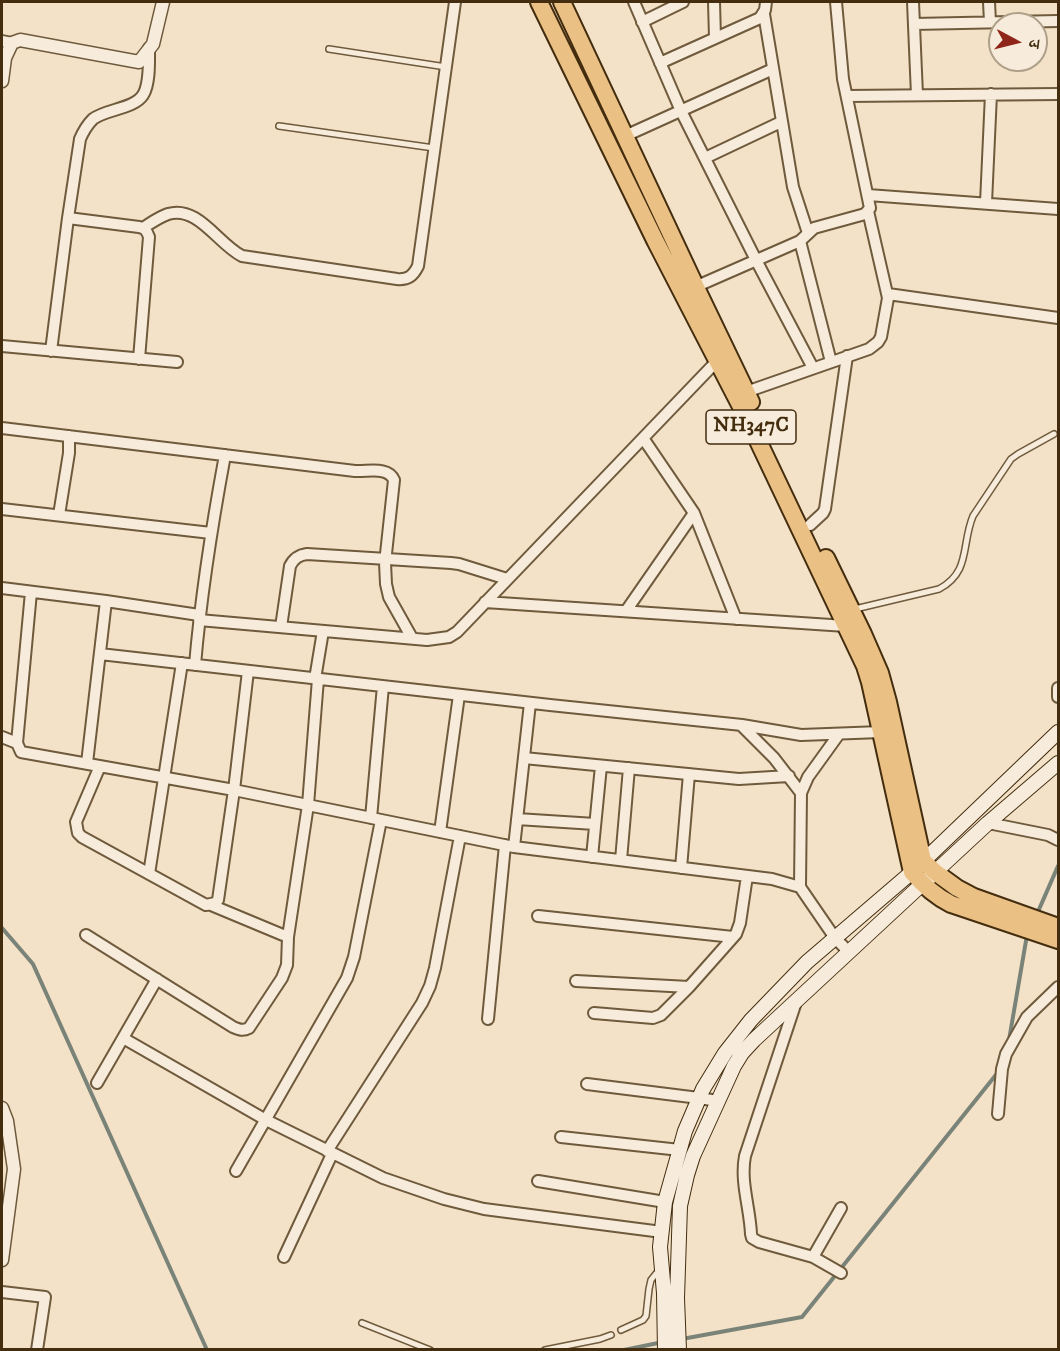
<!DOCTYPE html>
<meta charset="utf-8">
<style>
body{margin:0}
#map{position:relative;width:1060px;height:1351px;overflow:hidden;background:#f3e1c8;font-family:"IM FELL DW Pica","Noto Serif Devanagari",serif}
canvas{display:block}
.frame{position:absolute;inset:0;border:3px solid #432d0e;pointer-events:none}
.north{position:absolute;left:988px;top:12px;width:60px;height:60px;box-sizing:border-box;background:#f7ecdb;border:2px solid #afa089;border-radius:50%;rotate:97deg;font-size:16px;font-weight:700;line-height:24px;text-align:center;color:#432d0e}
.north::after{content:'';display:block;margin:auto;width:21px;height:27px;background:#8f2418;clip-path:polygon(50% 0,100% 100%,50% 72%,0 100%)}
</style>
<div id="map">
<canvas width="1060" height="1351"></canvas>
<div class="frame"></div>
<div class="north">उ</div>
</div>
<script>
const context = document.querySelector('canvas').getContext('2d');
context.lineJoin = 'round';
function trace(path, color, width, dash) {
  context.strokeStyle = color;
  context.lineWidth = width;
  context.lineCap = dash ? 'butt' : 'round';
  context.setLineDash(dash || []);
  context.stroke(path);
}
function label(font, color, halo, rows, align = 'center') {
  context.font = font + ' "IM FELL DW Pica",serif';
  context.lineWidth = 4.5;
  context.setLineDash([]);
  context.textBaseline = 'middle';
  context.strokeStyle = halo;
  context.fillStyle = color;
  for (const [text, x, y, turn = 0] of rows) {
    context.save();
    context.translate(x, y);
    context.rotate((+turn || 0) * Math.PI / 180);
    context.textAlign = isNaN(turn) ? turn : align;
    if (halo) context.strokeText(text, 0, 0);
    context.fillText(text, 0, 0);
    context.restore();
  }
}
trace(new Path2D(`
 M1037 914 1058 866
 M2 928 33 964 207 1350
 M1009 1040 1027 935
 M682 1339 802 1317 999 1071
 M624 1350 663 1342`), '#7a8378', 4);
const service = new Path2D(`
 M329 49 446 67
 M279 126 434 148
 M855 609 939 589C971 572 961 545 973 516L1011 459 1018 454 1054 434
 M362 1323 430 1350
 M621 1330 643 1320 646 1316 649 1289 651 1280 659 1270
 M545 1350 600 1339 611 1335`);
const minor = new Path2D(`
 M634 2 681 111 756 260 813 368
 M714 2 715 38
 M913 2 917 95
 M989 2 990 22
 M764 14 793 187 808 233
 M642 22 683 2
 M914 24 1058 21
 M2 41 12 43
 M660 63 760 18 765 10 766 2
 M847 96 1058 94
 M625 136 773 69
 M705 158 781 122
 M868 195 1058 209
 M986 203 991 94
 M68 218 139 227C145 228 147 231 149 237L139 359
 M143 228C151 223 159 217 168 214 198 205 218 244 242 256L397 279C408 280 413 276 418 266L455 2
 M800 241 831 362
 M695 287 800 241 814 228 865 214 870 208 843 79 836 2
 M888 294 1058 318
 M2 346 177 362
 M51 351 68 218 80 139C83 132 87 125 93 119 106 109 134 109 143 95 150 84 149 61 149 48
 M746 392 869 349 878 342 881 337 888 298 868 211
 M2 428 355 471C368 472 388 466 394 480L385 563 386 584 389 597 412 638
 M643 438 694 513 736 619
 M2 509 211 533
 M59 515 69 453V436
 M810 525 823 513 825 509 847 356
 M2 588 106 601 199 615
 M31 592 17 743 21 752 234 790 514 847 772 879 800 887 835 938 849 952
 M485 602 846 626
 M626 611 694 513
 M199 620 427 640 449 637 457 632 717 361
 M281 627 290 566C294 558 299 555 307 554L451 563 459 564 507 579
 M100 654 550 705 742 725 801 735 881 732
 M195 665C201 594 212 525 225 455
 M315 679 323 631
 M1058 688V697
 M742 726 774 758 801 793
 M2 737 17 743
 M524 758 739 779 789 776
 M87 763 106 601
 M100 766 76 822 78 833 82 837 206 905 215 903 218 900 234 790 248 671
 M371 818 383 686
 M517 819 595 824
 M988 823 1048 835 1058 840
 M440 832 459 695
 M514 847 530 703
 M592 857 601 766
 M621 860 629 768
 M681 868 689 774
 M149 874 182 663
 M800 887 801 793 808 777 839 734
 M211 905 283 935
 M538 916 733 937
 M86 935 233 1027C240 1030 243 1031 249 1028L282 978 287 965 288 937 308 805 318 679
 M576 981 689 987
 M796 1002 745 1156C740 1182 750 1208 751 1234L752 1238 759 1242 813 1257 841 1273
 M594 1013 653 1018 661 1015 689 987 736 934 740 923 747 876
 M488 1019 505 845
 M123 1038 266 1120 383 1178 444 1199 484 1209 662 1232
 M97 1083 157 979
 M587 1084 699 1098 718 1101
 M998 1114 1002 1069 1006 1054 1027 1017 1058 987
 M561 1137 680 1150
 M327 1151 422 1003 430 986 435 968 460 836
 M236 1171 347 978 354 957 381 820
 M538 1181 665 1202
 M284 1257 332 1154
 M813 1257 841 1208
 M2 1292 45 1297 37 1350`);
const tertiary = new Path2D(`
 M2 81 5 58 12 43 20 40 139 62 153 44 163 2
 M2 1108 7 1121 14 1169 2 1260`);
const secondary = new Path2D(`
 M665 1350 664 1293 660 1247 665 1202 685 1131 703 1089 725 1053 751 1020 807 962 912 872 1058 732
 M679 1350 677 1298 680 1206 687 1175 693 1156 734 1066 742 1053 754 1040 988 823 1058 763`);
const trunk = new Path2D(`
 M539 2 656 242 751 426 865 666 870 682 912 872C923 885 935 896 951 904L1058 940
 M562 2 700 296 751 402
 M826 558 863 634 880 673 888 702 923 861 935 872 957 888 974 897 1058 927`);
trace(service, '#6f5a3c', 8);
trace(minor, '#6f5a3c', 14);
trace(tertiary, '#6f5a3c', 15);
trace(secondary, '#432d0e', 16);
trace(trunk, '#432d0e', 20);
trace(service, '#f7ecdb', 5);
trace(minor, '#f7ecdb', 10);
trace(tertiary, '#f7ecdb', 12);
trace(secondary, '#f7ecdb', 14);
trace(trunk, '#eac084', 16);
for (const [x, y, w] of [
 [751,427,90]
]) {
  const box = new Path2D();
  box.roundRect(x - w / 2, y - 17, w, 34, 4.5);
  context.fillStyle = '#f7ecdb';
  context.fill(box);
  trace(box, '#432d0e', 1.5);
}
label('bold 20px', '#432d0e', null, [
 ["NH347C",751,427]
]);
</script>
